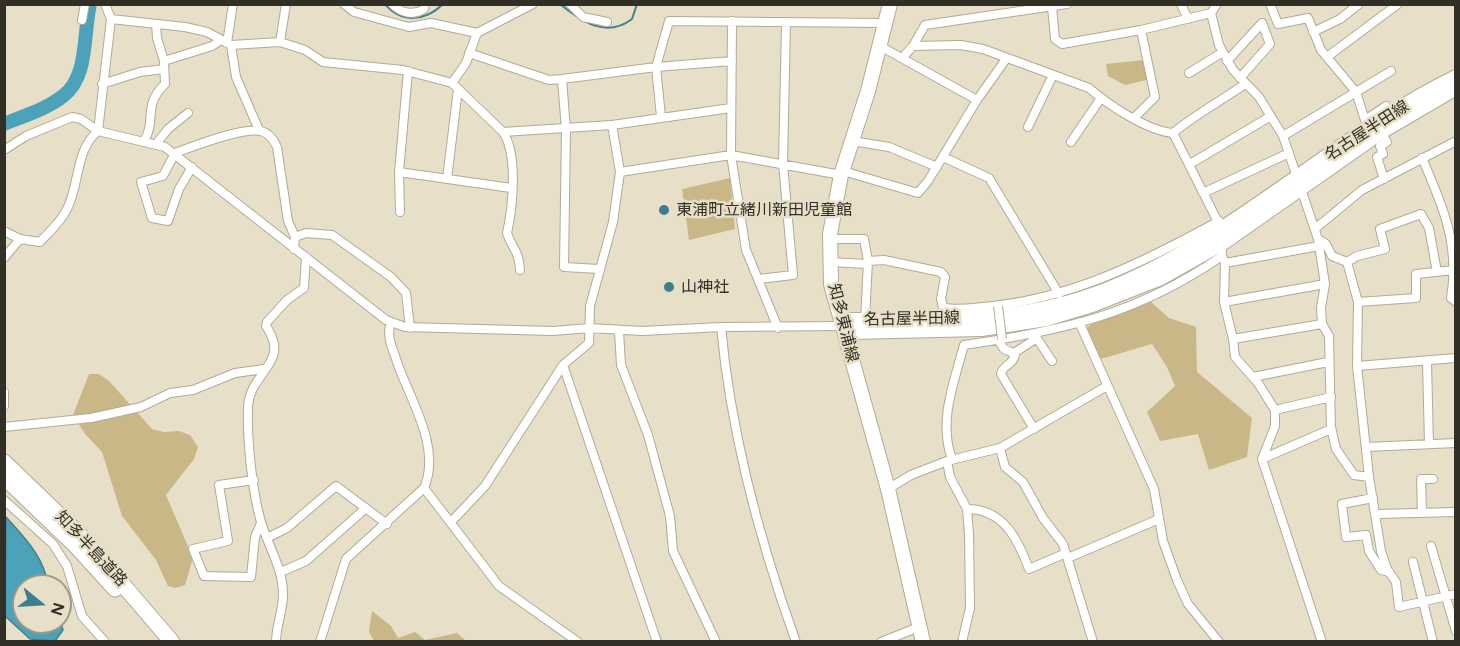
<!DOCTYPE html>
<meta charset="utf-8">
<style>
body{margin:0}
#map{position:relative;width:1460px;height:646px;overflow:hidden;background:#e7dfc8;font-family:Figtree,sans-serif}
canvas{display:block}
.frame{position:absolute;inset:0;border:6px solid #322f26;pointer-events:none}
.north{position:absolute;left:12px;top:574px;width:60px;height:60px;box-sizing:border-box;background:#e7dfc8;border:2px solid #9f9987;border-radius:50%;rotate:108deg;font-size:16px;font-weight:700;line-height:24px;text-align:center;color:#322f26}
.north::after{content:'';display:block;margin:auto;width:21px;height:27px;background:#3c7e8f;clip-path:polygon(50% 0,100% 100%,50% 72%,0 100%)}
</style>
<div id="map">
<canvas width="1460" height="646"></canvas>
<div class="frame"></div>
<div class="north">N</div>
</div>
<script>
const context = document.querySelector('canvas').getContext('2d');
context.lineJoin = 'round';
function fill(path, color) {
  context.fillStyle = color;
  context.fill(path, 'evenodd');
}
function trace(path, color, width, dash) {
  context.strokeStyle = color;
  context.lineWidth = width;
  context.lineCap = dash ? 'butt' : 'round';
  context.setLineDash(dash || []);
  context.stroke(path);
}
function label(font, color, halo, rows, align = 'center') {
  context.font = font + ' Figtree,"Noto Sans JP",sans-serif';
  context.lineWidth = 5;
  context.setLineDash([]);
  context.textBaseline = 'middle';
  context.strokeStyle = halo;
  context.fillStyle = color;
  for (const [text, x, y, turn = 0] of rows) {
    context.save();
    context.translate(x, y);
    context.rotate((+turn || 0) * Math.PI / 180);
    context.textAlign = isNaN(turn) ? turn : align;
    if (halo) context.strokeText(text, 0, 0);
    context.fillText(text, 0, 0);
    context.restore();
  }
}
fill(new Path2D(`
 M1144 60 1147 80 1125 85 1108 76 1106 64Z
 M730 178 735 229 689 240 682 189Z
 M1150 301 1169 318 1196 327 1197 372 1252 418 1247 457 1209 470 1198 434 1160 441 1147 412 1175 386 1167 367 1152 344 1097 360 1084 330 1097 320Z
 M89 374H99L109 381 152 429 164 432 179 431 190 435 198 447 194 459 166 495 193 558 185 585 175 588 168 586 156 560 122 516 102 452 85 434 73 415Z
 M372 611 391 626 398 638 415 632 425 640 457 633 466 641H374L369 632Z`), '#c9b788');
const water = new Path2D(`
 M6 517C24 537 45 558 48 586H24V622L60 620 63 630 55 641 30 639 5 616Z`);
fill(water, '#4ca3b9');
trace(water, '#44808d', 1.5);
trace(new Path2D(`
 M385 4C402 24 426 21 443 4
 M560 4C581 21 606 39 632 19L637 4`), '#44808d', 2);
trace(new Path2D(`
 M4 124C23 116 47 109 63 96 89 77 83 33 90 4`), '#4ca3b9', 14);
const street = new Path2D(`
 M344 4 354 12 409 27 431 23 477 33
 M392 4C401 13 413 16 424 9L425 4
 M570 4 583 17 607 22
 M1181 4 1188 19
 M1270 4 1278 24 1308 18 1321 50 1356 92 1365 120 1386 106 1391 114
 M1052 7 1055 39 1062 44 1141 30 1211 13 1219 45 1233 70 1259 97 1283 136 1318 239 1325 284 1321 308 1322 324 1329 336 1331 429 1262 459
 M1211 13 1217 4
 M111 19 185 27 207 32 231 45 280 42 305 50 323 62 403 70 452 83 503 132 612 125 731 108
 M82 20 85 4
 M732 21 731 155 746 250 778 328
 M156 24 157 38 164 61
 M1313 32 1340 19 1359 4
 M280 42 286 4
 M227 43 233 4
 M231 45 236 77 259 130
 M913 46 961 45 983 49 1089 88C1108 105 1148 131 1173 133L1221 228 1222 256 1225 263 1224 302 1233 339 1235 357 1258 383 1275 410V426L1262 459 1322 642
 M469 53 549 80 562 79
 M903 57 913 46 925 25 1067 4
 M1327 57 1398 4
 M1227 61 1262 23 1270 44 1240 78
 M1189 73 1223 52
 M452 83 466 63 477 33 533 4
 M102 84 140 72 164 69
 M977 100 1006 59
 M661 117 656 67 669 21 885 23
 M1135 117 1155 97 1141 30
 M1028 127 1053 75
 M503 132C518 154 513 207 507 233 512 249 519 250 520 270
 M1381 132 1387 142 1380 146 1383 154 1377 157 1384 179
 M1173 133C1196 114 1221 101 1245 84
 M1283 136 1391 71
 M144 141C157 120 142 106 165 84L164 61 212 46 221 40
 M852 141 889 147 937 167
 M1071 142 1101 98
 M156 144 168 129 188 113
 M4 150 26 136 72 117 81 119 98 131 165 147 386 320 405 327 553 331 589 328 642 331 721 327 842 326
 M943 157 989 178 1059 294
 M1422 158C1443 206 1460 245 1451 298L1456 302
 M1190 164 1271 116
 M192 167 179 189 168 221 152 218 141 182 163 176 175 153C194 146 242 127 261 131 269 133 274 140 277 147L288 221 295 237 294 249
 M843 171 918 193 928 181 977 100 880 46
 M399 172 511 188
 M620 172 731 155 841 175
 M447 179 458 89
 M1203 193 1289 153
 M400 212 399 172 408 71
 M1316 228 1362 190 1456 141
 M4 231 20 239
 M295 237 306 233 332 235 391 277 406 293 410 328
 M830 239H864L868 261 884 260 941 272 945 277 941 299 943 307C954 311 971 308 983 307 1069 300 1144 262 1219 221
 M1318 239 1326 244 1332 256 1347 262 1358 302 1357 366 1369 477 1381 551 1387 569 1396 582 1399 607 1456 594
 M4 258 20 239 40 242C49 232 61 222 67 209 80 184 75 150 98 131L111 19 105 4
 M830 262 867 264
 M1347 262 1357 256 1385 249 1380 229 1421 214 1429 228 1437 272
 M1225 263 1319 246
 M599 269 564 267 566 130 562 79 656 67 732 61
 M759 279 793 275 783 164 786 23
 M1224 302 1325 284
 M1358 302 1416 298V274L1454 270
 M865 320 868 261
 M1080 324 1154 489 1163 541 1177 580 1188 604 1219 642
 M721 327C731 435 759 539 796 642
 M619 331 621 365 648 435 670 516 673 551 716 642
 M1036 337 1052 361
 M1233 339 1322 324
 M998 340 1004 349 1015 354C1014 365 1002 365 1001 374L1034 429
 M1014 353 1034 340 1036 334
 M1427 362 1429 444
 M563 365 657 642
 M1357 366 1456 358
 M1253 377 1328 362
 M4 392V406
 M1275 410 1331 397
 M4 427 91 418 141 407 170 393 193 390 235 373 264 369
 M1331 427 1336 449 1354 475 1369 477
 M1366 447 1456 443
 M1000 448 1005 467 1023 482 1043 518 1063 544 1093 642
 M952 459C938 422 954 382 964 345 1062 331 1138 314 1222 256
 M947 461 950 477 967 509 969 534 970 608 962 642
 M254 480 219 485 228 541 193 549 204 576 251 577 255 537 261 523
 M424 488 499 586 578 642
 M888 489 911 475 947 461 1000 448 1107 386
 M1373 498 1342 504 1346 537 1366 535 1369 551 1381 570 1389 572
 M4 500 53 544 67 566 82 616 105 642
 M967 509C1004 509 1018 540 1029 569L1066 553
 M1422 513 1421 479H1433
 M1377 514 1456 512
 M451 522 485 486 563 365 589 343 590 306 613 222 620 172 612 125
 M267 538 287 528 336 486 387 524
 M1431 546 1456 631
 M1068 558 1159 519
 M1413 562 1433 642
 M281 572 306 561 366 508
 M276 642C276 625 284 608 283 592 282 566 268 546 261 522 252 491 247 440 248 408 249 371 292 364 266 326L267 322 287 300 304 288 306 257
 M320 642 346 559 424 488C442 446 409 399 396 359 392 347 386 335 391 323
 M881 642 919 627`);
const primary = new Path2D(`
 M890 4 868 91 841 175 830 234 831 284 888 489 923 642
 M1456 77C1320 143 1211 264 1063 304 994 323 921 319 850 320L842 326 851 332 981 329 1046 319 1092 305 1161 278 1223 243 1381 132 1456 88`);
const highway = new Path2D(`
 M4 462 82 537 172 642
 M4 477 75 545 115 589`);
trace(street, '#b2aa94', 10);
trace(primary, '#b2aa94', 16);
trace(highway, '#b2aa94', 17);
trace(street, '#fff', 8);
trace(primary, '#fff', 14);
trace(highway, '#fff', 15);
const streetBridge = new Path2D(`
 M998 306 1002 339`);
trace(streetBridge, '#b2aa94', 10, []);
trace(streetBridge, '#fff', 8);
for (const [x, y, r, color] of [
 [664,210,6,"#3c7e8f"],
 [669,287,6,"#3c7e8f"]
]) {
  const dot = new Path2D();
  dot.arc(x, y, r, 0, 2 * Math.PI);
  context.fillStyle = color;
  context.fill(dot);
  trace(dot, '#e7dfc8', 2);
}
label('16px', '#322f26', '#e7dfc8', [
 ["名古屋半田線",1367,131,-33],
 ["名古屋半田線",912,319,-1],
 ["知多東浦線",843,323,76],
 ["知多半島道路",91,549,47]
]);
label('16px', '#322f26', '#e7dfc8', [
 ["東浦町立緒川新田児童館",676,210],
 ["山神社",681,287]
], 'left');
</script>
